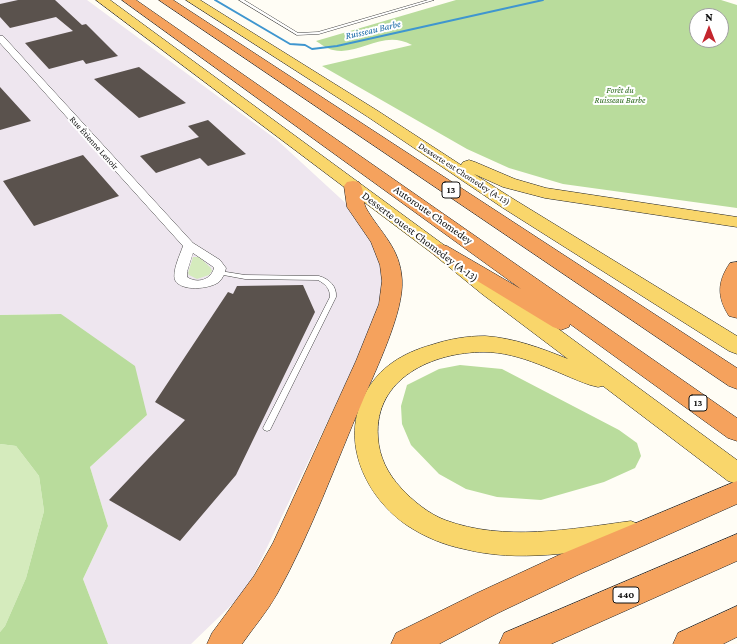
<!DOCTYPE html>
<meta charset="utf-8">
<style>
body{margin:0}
#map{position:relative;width:737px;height:644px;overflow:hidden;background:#fffdf5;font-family:"Crimson Pro",serif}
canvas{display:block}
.north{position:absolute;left:689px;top:8px;width:40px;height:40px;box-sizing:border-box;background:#fff;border:1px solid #a0a0a0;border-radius:50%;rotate:0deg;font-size:11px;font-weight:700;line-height:16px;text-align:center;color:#111}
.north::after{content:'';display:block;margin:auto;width:14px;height:18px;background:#c4262e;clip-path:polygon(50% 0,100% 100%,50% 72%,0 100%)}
</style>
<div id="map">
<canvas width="737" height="644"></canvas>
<div class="north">N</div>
</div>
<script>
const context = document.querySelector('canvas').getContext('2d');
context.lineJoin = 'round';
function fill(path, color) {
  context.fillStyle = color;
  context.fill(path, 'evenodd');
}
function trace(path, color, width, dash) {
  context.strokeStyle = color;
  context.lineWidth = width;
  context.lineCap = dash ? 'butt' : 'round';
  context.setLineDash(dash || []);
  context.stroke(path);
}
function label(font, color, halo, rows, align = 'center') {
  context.font = font + ' "Crimson Pro",serif';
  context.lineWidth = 4;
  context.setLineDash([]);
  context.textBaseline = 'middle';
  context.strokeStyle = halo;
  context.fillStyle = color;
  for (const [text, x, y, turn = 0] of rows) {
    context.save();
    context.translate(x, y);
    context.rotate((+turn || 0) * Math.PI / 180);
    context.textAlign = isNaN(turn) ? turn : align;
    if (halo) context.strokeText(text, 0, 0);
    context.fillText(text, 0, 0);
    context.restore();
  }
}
fill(new Path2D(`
 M0 0H87L277 140 352 209 382 257 384 304 246 591 191 644H108L83 579 108 526 90 467 147 415 61 314 0 315Z`), '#eee6ef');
fill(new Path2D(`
 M193 257H199L211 268 212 271 209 275 197 279 189 275 188 273Z
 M0 444 16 446 39 476 44 511 26 578 5 626 0 632Z`), '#d5ebbd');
fill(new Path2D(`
 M456 0H721L737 5V208L563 184 509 168 467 149 322 66 412 45C382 29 361 56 333 50 327 49 321 44 316 41ZM697 16H721V40H697Z
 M61 314 135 366 147 415 90 467 108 526 83 579 108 644H0V632L5 626 26 578 44 511 39 476 16 446 0 444V315Z
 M460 365 502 369 619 430 637 443 641 456 635 468 604 482 541 500 497 497 466 489 439 474 411 445 402 424 401 406 407 385 439 369Z`), '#b9dc9c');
trace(new Path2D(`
 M215 0 290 44 305 45 312 49 337 46 543 0`), '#3f96cf', 2);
fill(new Path2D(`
 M18 0H55L82 25 86 24 118 56 86 64 83 60 49 69 25 43 73 31 56 17 10 28 0 17V4Z
 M139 67 186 103 139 118 94 79Z
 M0 87 31 121 0 130Z
 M208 120 246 154 208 166 200 158 156 173 140 156 199 137 188 126Z
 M83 155 119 196 34 226 3 181Z
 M303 285 315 312 236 475 180 541 109 500 185 420 155 402 228 292 233 294 237 286Z`), '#5a524d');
const service = new Path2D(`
 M239 0H244L298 33 318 32 428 0H434L319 34 297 35Z
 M220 271 245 275 319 276C329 279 337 286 336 297L271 428 270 430 267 431 264 430 263 428 330 297C330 288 325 284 318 280L245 279 218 274 217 273Z`);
const minor = new Path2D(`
 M0 36H3L193 243 220 260 226 268C225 273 223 278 219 282 210 289 181 292 175 280 172 271 180 255 183 246L0 43ZM193 253 212 266 214 268C211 280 197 284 187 277V272Z`);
const primary = new Path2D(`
 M96 0H110L737 460V484L728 481 603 386 598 387 590 385C556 373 521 352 484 352 433 352 374 378 378 437 379 457 388 474 401 488 413 501 429 514 445 520 504 542 571 529 631 521L641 525 645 533 641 541 631 545C576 552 519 563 464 549 444 545 425 537 408 526 366 498 339 441 365 394 379 367 403 353 431 345 449 339 467 336 485 336 514 338 541 348 568 359L482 294 433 254Z
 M186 0H200L378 111 461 165 463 162 469 160 475 162 515 179 546 188 737 217V227L545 198 503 187 474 174 515 200 737 336V354L729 351 503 208 368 117Z`);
const motorway = new Path2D(`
 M122 0H136L737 418V441L728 438 570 324 569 327 561 330 553 327 433 254 430 250 433 246 440 244 447 246 521 289Z
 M159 0H173L737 368V389L729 386Z
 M353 181 359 182C365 190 362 200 366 208 381 234 400 247 402 280 404 312 376 369 363 400 335 465 311 533 277 594 267 612 253 628 242 644H207L212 633 254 576 273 543 356 361 379 304 382 281 380 265 371 242 347 207 344 186 347 182Z
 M737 262V318L729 316C717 297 717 282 730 263Z
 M737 481V504L580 574 498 613 439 644H391L396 633 477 593 559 555Z
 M737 534V561L551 644H499L504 633Z
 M737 606V637L723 644H673L678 633Z`);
trace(service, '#444', 1);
trace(minor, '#444', 1);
trace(primary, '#222', 1);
trace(motorway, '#222', 1);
fill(service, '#fff');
fill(minor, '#fff');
fill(primary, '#f9d66b');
fill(motorway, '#f5a25d');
label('italic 9px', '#2f6b1f', '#fff', [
 ["Forêt du",620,90],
 ["Ruisseau Barbe",620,100]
]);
label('9px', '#111', '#fff', [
 ["Rue Étienne Lenoir",94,143,48],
 ["Desserte est Chomedey (A-13)",464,174,33]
]);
label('italic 10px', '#1768a6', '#fff', [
 ["Ruisseau Barbe",373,30,-13]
]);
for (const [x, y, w] of [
 [451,190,18],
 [698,403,18],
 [626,595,26]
]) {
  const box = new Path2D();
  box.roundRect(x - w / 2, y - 8, w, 16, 3);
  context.fillStyle = '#fff';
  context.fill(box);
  trace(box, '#111', 1);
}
label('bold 10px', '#111', null, [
 ["13",451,190],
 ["13",698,403],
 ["440",626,595]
]);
label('11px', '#111', '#fff', [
 ["Autoroute Chomedey",433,215,35],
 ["Desserte ouest Chomedey (A-13)",420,237,37]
]);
</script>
